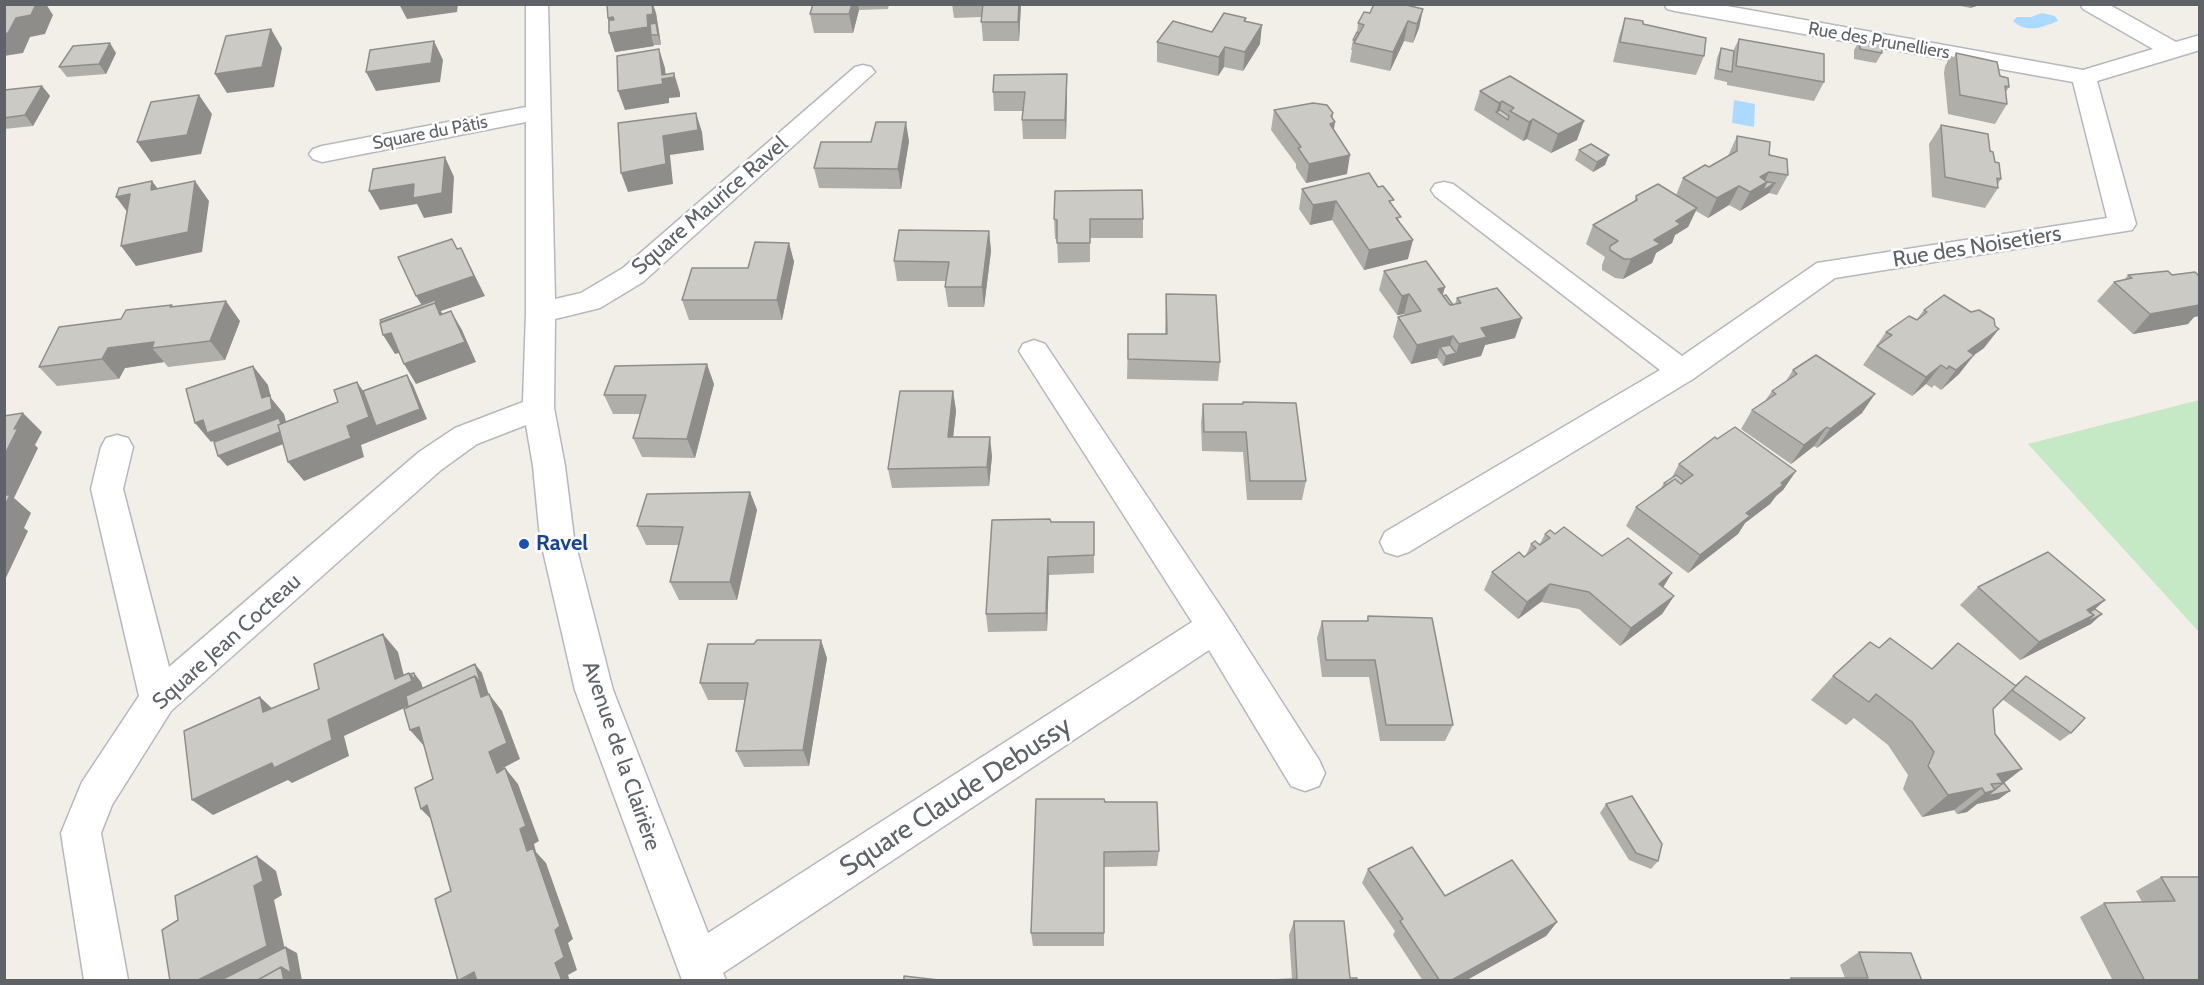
<!DOCTYPE html>
<meta charset="utf-8">
<style>
body{margin:0}
#map{position:relative;width:2204px;height:985px;overflow:hidden;background:#f1efe8;font-family:Cabin,sans-serif}
canvas{display:block}
.frame{position:absolute;inset:0;border:6px solid #5f6368;pointer-events:none}
</style>
<div id="map">
<canvas width="2204" height="985"></canvas>
<div class="frame"></div>
</div>
<script>
const context = document.querySelector('canvas').getContext('2d');
context.lineJoin = 'round';
function fill(path, color) {
  context.fillStyle = color;
  context.fill(path, 'evenodd');
}
function trace(path, color, width, dash) {
  context.strokeStyle = color;
  context.lineWidth = width;
  context.lineCap = dash ? 'butt' : 'round';
  context.setLineDash(dash || []);
  context.stroke(path);
}
function label(font, color, halo, rows, align = 'center') {
  context.font = font + ' Cabin,sans-serif';
  context.lineWidth = 5;
  context.setLineDash([]);
  context.textBaseline = 'middle';
  context.strokeStyle = halo;
  context.fillStyle = color;
  for (const [text, x, y, turn = 0] of rows) {
    context.save();
    context.translate(x, y);
    context.rotate((+turn || 0) * Math.PI / 180);
    context.textAlign = isNaN(turn) ? turn : align;
    if (halo) context.strokeText(text, 0, 0);
    context.fillText(text, 0, 0);
    context.restore();
  }
}
fill(new Path2D(`
 M2199 400H2200L2199 632 2028 444Z`), '#c5e8c5');
fill(new Path2D(`
 M2042 13 2055 16 2058 21C2043 27 2027 34 2013 21L2017 17H2031Z
 M1734 100 1755 104 1754 127 1732 123Z`), '#aadaff');
const minor = new Path2D(`
 M526 4H548L555 299 581 293 623 268 855 67 863 65 871 67 875 72 643 282 600 308 555 319 554 408 565 466 574 538 613 690 708 933 1192 622 1019 351 1023 344 1034 340 1045 344 1227 616 1319 760 1325 773 1319 786 1305 791 1291 786 1209 650 723 973 726 980H682L575 690 540 538 533 466 526 425 477 444 441 470 171 711 112 805 101 833 128 980H84L61 833 82 782 139 696 91 489 101 447 106 438 117 435 128 438 133 447 123 489 169 667 419 452 455 428 523 402 526 312V122L322 162 313 159 309 154 313 149 322 146 526 107Z
 M1664 4H1716L2083 70 2153 49 2083 9 2080 4H2108L2176 42 2200 35V50L2097 81 2136 224 2132 230 1835 278 1693 379 1409 552 1397 556 1385 552 1380 542 1385 532 1660 370 1435 196 1431 190 1435 184 1444 182 1453 184 1682 356 1817 263 2107 218 2073 82 1675 11 1667 9Z`);
trace(minor, '#b5b8bc', 3);
fill(minor, '#fff');
fill(new Path2D(`
 M813 4H889L888 9 859 10 853 33H814L810 14Z
 M952 4H1021L1019 41H983L981 17 954 18Z
 M1952 4H1983L1970 8Z
 M1423 9 1419 28 1413 43 1404 41 1390 71 1350 62 1352 50H1351L1353 40 1357 32 1358 23 1370 13Z
 M656 13 661 45H654V46L615 52 609 33 608 18Z
 M1246 18 1245 21 1260 44 1243 71 1224 67 1218 76 1157 62V42L1212 32Z
 M1625 18 1704 56 1696 75 1613 62 1619 37Z
 M1739 39 1824 82 1814 101 1727 85V82L1714 79 1717 58 1721 48 1733 51Z
 M1860 40 1882 53 1876 63 1854 59V50Z
 M116 53 106 74 67 77 59 67Z
 M1956 53 2000 76 2009 87 2006 92 2007 104 1995 124 1948 114 1944 73 1945 66 1951 56 1954 57Z
 M1067 74V93L1066 139H1023L1022 120 1023 111H994L993 92Z
 M1510 76 1577 140 1551 153 1527 139 1523 141 1474 110 1480 91Z
 M42 86 50 96 33 126 4 129V90Z
 M1274 110 1333 113 1332 118 1334 131 1347 174 1306 183 1296 168V164L1271 130Z
 M1941 125 1990 151 2001 179 1998 184V188L1985 208 1932 197 1929 144Z
 M1737 136 1769 153 1773 156 1788 175 1777 195 1769 193 1740 211 1729 205 1708 218 1696 211 1688 227 1675 235 1672 243 1656 253 1652 263 1623 279 1615 278 1602 270V265L1605 257 1586 244 1593 225 1634 202 1636 196 1676 195 1683 178 1709 167 1728 156Z
 M909 141 901 189 819 188 814 168Z
 M1579 150 1605 165 1593 172 1575 160Z
 M1302 189 1393 206 1400 223 1408 259 1364 270 1332 220 1310 225 1299 209Z
 M1054 219H1143V238H1090V262L1058 263 1057 239H1055Z
 M989 231 991 251 984 307H948L945 287 946 281H897L894 261Z
 M789 243 794 262 782 320H689L682 300 748 268Z
 M1384 271 1442 295 1453 305 1455 304 1457 298 1515 338 1485 345 1481 356 1443 366 1437 358 1411 364 1393 337 1398 317 1405 315 1404 314 1397 315 1379 290Z
 M2128 275 2199 276V316L2194 317 2188 324 2133 334 2097 301 2114 282 2125 279Z
 M1166 294 1220 362 1218 381 1127 379 1128 334H1165Z
 M172 305 173 307 240 321 225 360 168 367 164 362 125 368 119 379 57 386 39 367 121 319Z
 M1924 310 1984 348 1974 355 1959 374 1941 390 1934 385 1932 388 1926 384 1912 396 1863 365 1886 332 1917 319Z
 M1793 370 1862 413 1817 448 1814 446 1791 464 1741 429 1752 410 1765 401 1772 391 1786 381Z
 M714 384 695 458 642 457 633 438 640 414H613L604 395Z
 M953 391 956 411 953 437 992 456 989 486 892 488 888 469Z
 M1203 404H1243L1306 481 1302 500H1247L1243 452 1202 451 1201 423Z
 M1717 439 1796 471 1783 490 1776 496 1770 504 1745 523 1738 534 1688 573 1626 526 1636 507 1661 488 1664 483 1671 479 1679 464Z
 M750 492 757 510 737 600H679L670 582 679 545H646L637 526Z
 M1051 522H1094V573L1049 575 1047 631 988 632 986 614Z
 M1545 534H1555L1602 556 1663 588 1674 596 1662 614 1620 646 1579 609 1541 602 1518 619 1484 590 1492 572 1524 557 1526 555 1531 544H1539L1541 542Z
 M1978 587 2105 600 2095 609 2091 624 2020 660 1960 605Z
 M1368 616 1453 725 1445 741H1380L1369 677H1322L1317 638 1322 621H1367Z
 M1958 643 2015 685 2026 676 2071 733 2060 741 2002 699 1993 709 1995 734 2022 769 2004 783 1999 799 1977 804 1967 812 1957 814 1954 810 1922 817 1903 789 1908 775 1888 745 1854 718 1846 725 1811 700 1833 676 1879 648 1932 669Z
 M754 644 827 658 809 766 744 767 736 751 745 700H708L700 683Z
 M1105 802 1159 851 1157 866 1104 867V946H1033L1031 933Z
 M1606 804 1658 861 1651 869 1629 860 1600 813Z
 M1368 869 1445 896 1557 922 1546 936 1465 981H1423L1393 935 1395 931 1362 883Z
 M2161 877H2199V981H2113L2080 917 2104 903 2142 902 2136 891Z
 M1294 921 1350 978 1292 979 1289 935Z
 M1859 952 1922 981H1787L1791 978H1845L1840 965Z`), '#afaea9');
fill(new Path2D(`
 M36 4H46L53 15 45 34 30 37 23 53 4 56V34L16 18Z
 M399 4H458L457 12 407 19Z
 M652 4H653L656 13 661 45 657 33 651 35 654 46 615 52 609 33 613 32 608 18 647 15Z
 M852 4H858L859 10 853 33 849 14Z
 M1019 4H1021L1019 41 1018 22Z
 M1972 4H1983L1970 8Z
 M1423 9 1419 28 1413 43 1417 24Z
 M1408 21 1404 41 1390 71 1393 52Z
 M1262 25 1260 44 1243 71 1245 52Z
 M271 29 282 48 274 87 227 93 215 74Z
 M434 41 443 60 440 82 376 91 366 72Z
 M110 43 116 53 106 74 99 64Z
 M1225 47 1224 67 1218 76 1219 57Z
 M659 49 665 68 666 78 674 73 680 93V97L669 98V103L625 110 618 91 662 75Z
 M1067 74V93L1066 139 1065 120Z
 M42 86 50 96 33 126 25 115Z
 M199 95 212 114 201 154 151 162 137 142Z
 M1502 101 1499 114 1496 112 1499 103Z
 M696 113 702 132 704 150 670 155 673 184 628 192 621 173 663 136Z
 M1333 113 1331 124 1335 122 1332 142 1326 144 1331 116Z
 M1533 119 1527 139 1523 141 1529 122Z
 M1584 121 1577 140 1551 153 1558 134Z
 M906 122 909 141 901 189 898 169Z
 M1350 155 1347 174 1306 183 1309 164Z
 M1609 155 1605 165 1593 172 1597 162Z
 M445 157 454 177 452 213 424 218 417 204 380 210 369 191Z
 M1769 172 1763 184 1767 182 1775 183 1769 193 1740 211 1750 192 1760 177Z
 M152 181 166 200 151 190Z
 M195 181 209 201 202 252 136 266 121 246Z
 M1739 186 1729 205 1708 218 1717 198Z
 M130 194 131 217 116 197Z
 M1336 201 1332 220 1310 225 1313 205Z
 M1697 208 1688 227 1675 235 1672 243 1656 253 1652 263 1623 279 1631 259 1676 221Z
 M989 231 991 251 984 307 982 287Z
 M1413 240 1408 259 1364 270 1369 250Z
 M789 243 794 262 782 320 777 300Z
 M461 248 485 296 441 311 446 323 403 352 395 354 383 335 428 315 416 296Z
 M1445 287 1440 305 1438 289Z
 M1409 294 1404 314 1397 315 1402 296Z
 M226 301 240 321 225 360 210 341Z
 M2199 301V316L2194 317 2188 324 2133 334 2150 314Z
 M451 311 462 330 476 362 416 384 404 364Z
 M1522 318 1515 338 1485 345 1481 356 1453 363 1459 344 1481 328Z
 M1999 329 1984 348 1974 355 1959 374 1941 390 1956 370 1972 357 1953 371 1968 351Z
 M1453 336 1447 355 1440 347 1437 358 1411 364 1417 345Z
 M154 342 152 348 164 362 125 368 119 379 102 359 108 348Z
 M1456 353 1453 363 1443 366 1446 356Z
 M707 364 714 384 695 458 687 439Z
 M1941 365 1926 384 1912 396 1926 377Z
 M253 366 268 385 271 398 284 414 291 441 227 466 218 456 223 452 213 441 211 442 195 423 262 398Z
 M407 375 413 385 427 419 361 445 364 457 304 481 288 462 347 426 357 382 370 401Z
 M953 391 956 411 951 456 948 437Z
 M1875 394 1862 413 1817 448 1830 429Z
 M23 413 42 432 35 445 38 448 14 498 31 513 24 528 28 531 4 582V456L14 429Z
 M1827 427 1814 446 1791 464 1804 445Z
 M990 437 992 456 989 486 987 467Z
 M1796 471 1783 490 1776 496 1770 504 1745 523 1738 534 1688 573 1700 555 1781 483Z
 M750 492 757 510 737 600 730 582Z
 M1048 557 1049 575 1047 631 1046 613Z
 M1672 573 1661 591 1659 584Z
 M1550 584 1541 602 1518 619 1527 602Z
 M1674 596 1662 614 1620 646 1631 628Z
 M2105 600 2085 618 2087 610Z
 M2102 614 2091 624 2020 660 2039 642 2094 615Z
 M383 634 398 652 406 684 409 673 416 681 414 673 421 682 426 698 344 736 349 756 292 783 288 780 213 815 192 800 272 763 328 720 395 679Z
 M821 640 827 658 809 766 803 750Z
 M475 664 482 673 495 714 419 725 475 676Z
 M489 694 502 711 520 759 503 768 510 789 497 773 489 752Z
 M260 697 278 714 263 712Z
 M419 727 425 747 410 730Z
 M505 768 518 784 539 841 534 844 536 852 546 863 573 939 568 943 577 970 568 975 570 981H562L555 963V930L520 829Z
 M2022 769 1987 796 2010 791 1999 799 1977 804 1967 812 1957 814 1985 793 1993 790 2003 783 1991 784 1982 788 1954 810 1922 817 1948 795 1997 774Z
 M427 805 436 824 421 809Z
 M257 856 276 871 282 895 274 900 287 959 244 981H196L254 886Z
 M1557 922 1546 936 1465 981H1450Z
 M286 947 297 953 302 981H277Z
 M474 972 484 981H460Z`), '#8f8d8a');
const building = new Path2D(`
 M4 4H36L31 15 16 18 8 33 4 34Z
 M607 4H652L653 14 647 15 648 27 609 33V20H614L613 17 608 18Z
 M813 4H852L849 14H810Z
 M983 4H1019L1018 22H981Z
 M1374 4H1402L1423 9 1417 24 1408 21 1393 52 1354 43 1364 25 1358 23 1364 12 1370 13Z
 M1224 13 1246 18 1244 21 1262 25 1245 52 1225 47 1219 57 1157 42 1173 21 1212 32Z
 M1625 18 1643 21V24L1706 38 1704 56 1620 42Z
 M656 23 658 35H651L650 24Z
 M271 29 262 67 215 74 226 36Z
 M1357 32 1359 33 1355 40H1353Z
 M1739 39 1824 54V82L1736 66Z
 M1860 40 1881 44 1882 53 1860 49Z
 M434 41 431 63 366 72 370 50Z
 M110 43 99 64 59 67 73 46Z
 M1721 48 1734 51 1732 72 1718 69Z
 M659 49 662 75 674 73V77L662 79 663 84 618 91 617 56Z
 M1956 53 1997 62 2000 76 2008 78 2009 87 2005 86 2007 104 1960 95Z
 M1067 74 1065 120H1022L1025 92H993L994 75Z
 M1510 76 1584 121 1558 134 1533 119 1529 122 1510 111 1514 108 1502 101 1499 103 1480 91Z
 M42 86 25 115 4 118V90Z
 M199 95 187 135 137 142 151 102Z
 M1313 103 1327 105 1333 113 1331 116 1335 122 1330 124 1350 155 1309 164 1298 148 1301 147 1274 110Z
 M1500 110 1509 116 1508 120 1496 112Z
 M696 113 698 130 663 136 666 164 621 173 618 123Z
 M876 122H906L898 169 814 168 821 142H871Z
 M1941 125 1988 134 1990 151 1993 152 1995 162 1999 163 2001 179 1997 178 1998 188 1945 177Z
 M1737 136 1770 142 1769 155 1787 159 1788 175 1769 172 1760 177 1767 182 1750 192 1739 186 1717 198 1683 178 1705 165 1709 167 1737 151Z
 M1591 144 1609 155 1597 162 1579 150Z
 M445 157 442 193 413 198 414 184 369 191 373 169Z
 M1369 173 1378 187 1383 186 1394 200 1389 201 1401 217 1396 218 1413 240 1369 250 1336 201 1313 205 1302 189Z
 M152 181 151 190 195 181 188 232 121 246 130 194 116 197 119 188Z
 M1767 182 1775 183 1762 191Z
 M1658 184 1697 208 1676 221 1681 224 1654 240 1660 244 1631 259H1624L1610 250V246L1618 241 1593 225 1637 200 1636 196Z
 M1142 190 1143 219H1090V243H1057V220L1054 219 1055 191Z
 M899 230 989 231 982 287H945L949 262 894 261Z
 M452 239 457 249 461 248 474 276 416 296 398 257Z
 M755 242 789 243 777 300H682L692 268H748Z
 M1426 261 1445 287 1438 289 1450 305 1461 303 1457 298 1497 288 1522 318 1481 328 1487 337 1459 344 1453 336 1417 345 1398 317 1421 311 1409 294 1402 296 1384 271Z
 M2168 271 2172 275 2195 272 2199 276V305L2150 314 2114 282 2132 278 2128 275Z
 M1166 294 1216 295 1220 362 1128 359V334H1167Z
 M1446 295 1453 305H1450L1443 296Z
 M1944 295 1971 312 1979 310 1994 319 1995 326 1999 329 1968 351 1974 355 1956 370 1949 366 1947 369 1941 365 1926 377 1877 346 1892 335 1886 332 1909 316 1917 320 1927 312 1924 310Z
 M435 300 440 312 435 303 381 322 380 320Z
 M226 301 210 341 152 348 154 342 108 348 102 359 39 367 59 327 121 319 126 310 172 305 170 307Z
 M435 303 440 315 451 311 465 342 404 364 391 333 383 335 380 323Z
 M1450 345 1456 353 1446 356 1440 347Z
 M1816 355 1875 394 1830 429 1827 427 1804 445 1752 410 1776 394 1772 391 1797 374 1793 370Z
 M707 364 687 439 633 438 646 395H604L615 366Z
 M253 366 262 398 270 395 272 409 207 433 203 420 195 423 186 389Z
 M407 375 420 409 376 426 363 391Z
 M357 382 369 417 347 426 351 438 288 462 278 425 338 402 334 390Z
 M900 391H953L948 437H990L987 467 888 469Z
 M1243 402 1296 403 1306 481H1250L1246 432H1204L1203 404H1243Z
 M23 413 14 429 18 428 4 456V416Z
 M279 418 281 424 278 425 280 432 218 456 214 442Z
 M1735 427 1796 471 1781 483 1783 485 1746 513 1750 516 1700 555 1636 507 1675 479 1681 484 1693 475 1679 464 1715 437 1717 439Z
 M1676 475 1684 481 1681 484 1675 479 1666 485 1664 483Z
 M750 492 730 582H670L683 527 637 526 647 494Z
 M4 495H10L4 507Z
 M1050 519 1051 522H1094V555L1048 557 1046 613 986 614 992 520Z
 M1564 527 1602 556 1628 538 1672 573 1659 584 1674 596 1631 628 1589 592 1550 584 1527 602 1492 572 1519 552 1524 557 1536 548 1531 544 1535 541 1540 545 1550 538 1545 534 1550 530 1555 534Z
 M2048 552 2105 600 2087 610 2094 615 2039 642 1978 587Z
 M2095 609 2102 614 2084 624 2094 615 2089 612Z
 M1368 616 1432 618 1453 725H1386L1375 660H1326L1322 621H1368Z
 M383 634 395 679 409 673 412 681 328 720 332 740 274 768 272 763 192 800 184 731 260 697 263 712 319 689 314 664Z
 M1890 638 1932 669 1958 643 2016 686 1993 709 1995 734 2022 769 1997 774 2003 783 1991 784 1995 790 1985 793 1982 788 1948 795 1928 766 1934 752 1912 722 1876 694 1869 702 1833 676 1870 642 1879 648Z
 M757 640H821L803 750 736 751 748 683H700L708 644H754Z
 M475 664 481 684 475 676 408 707 406 696Z
 M414 673 416 681 410 674Z
 M475 676 481 697 489 694 507 743 489 752 497 773 505 768 526 826 520 829 527 851 533 848 560 926 555 930 564 957 555 963 562 981H477L474 972 458 981 435 899 451 891 427 805 421 809 415 788 433 779 419 727 410 730 404 709Z
 M2026 676 2085 718 2071 733 2012 690Z
 M2004 783 2010 791 1987 796 2002 784Z
 M1632 796 1662 844 1658 861 1636 853 1606 804Z
 M1036 799H1104L1105 802H1157L1159 851 1104 852V933H1031Z
 M1412 847 1445 896 1512 860 1557 922 1450 981H1440L1400 921 1403 919 1368 869Z
 M257 856 263 881 254 886 267 946 196 981H170L162 930 178 920 175 896Z
 M2161 877H2199V981H2145L2104 903 2175 901Z
 M1294 921H1344L1350 978H1357V981H1241L1297 979Z
 M286 947 291 973 281 967 256 981H219Z
 M1859 952 1911 953 1922 981H1792L1791 978H1868Z
 M281 967 284 981H256Z
 M904 976 947 981H904Z`);
fill(building, '#cccac5');
trace(building, '#8f8d8a', 1.5);
for (const [x, y, r, color] of [
 [524,544,6,"#1a4fb4"]
]) {
  const dot = new Path2D();
  dot.arc(x, y, r, 0, 2 * Math.PI);
  context.fillStyle = color;
  context.fill(dot);
  trace(dot, '#fff', 2);
}
label('18px', '#5f6368', '#fff', [
 ["Rue des Prunelliers",1879,41,10],
 ["Square du Pâtis",430,133,-11]
]);
label('22px', '#5f6368', '#fff', [
 ["Square Maurice Ravel",710,206,-41],
 ["Rue des Noisetiers",1977,247,-9],
 ["Square Jean Cocteau",227,642,-42],
 ["Avenue de la Clairière",621,756,71]
]);
label('bold 22px', '#164399', '#fff', [
 ["Ravel",536,544]
], 'left');
label('27px', '#5f6368', '#fff', [
 ["Square Claude Debussy",956,797,-33]
]);
</script>
